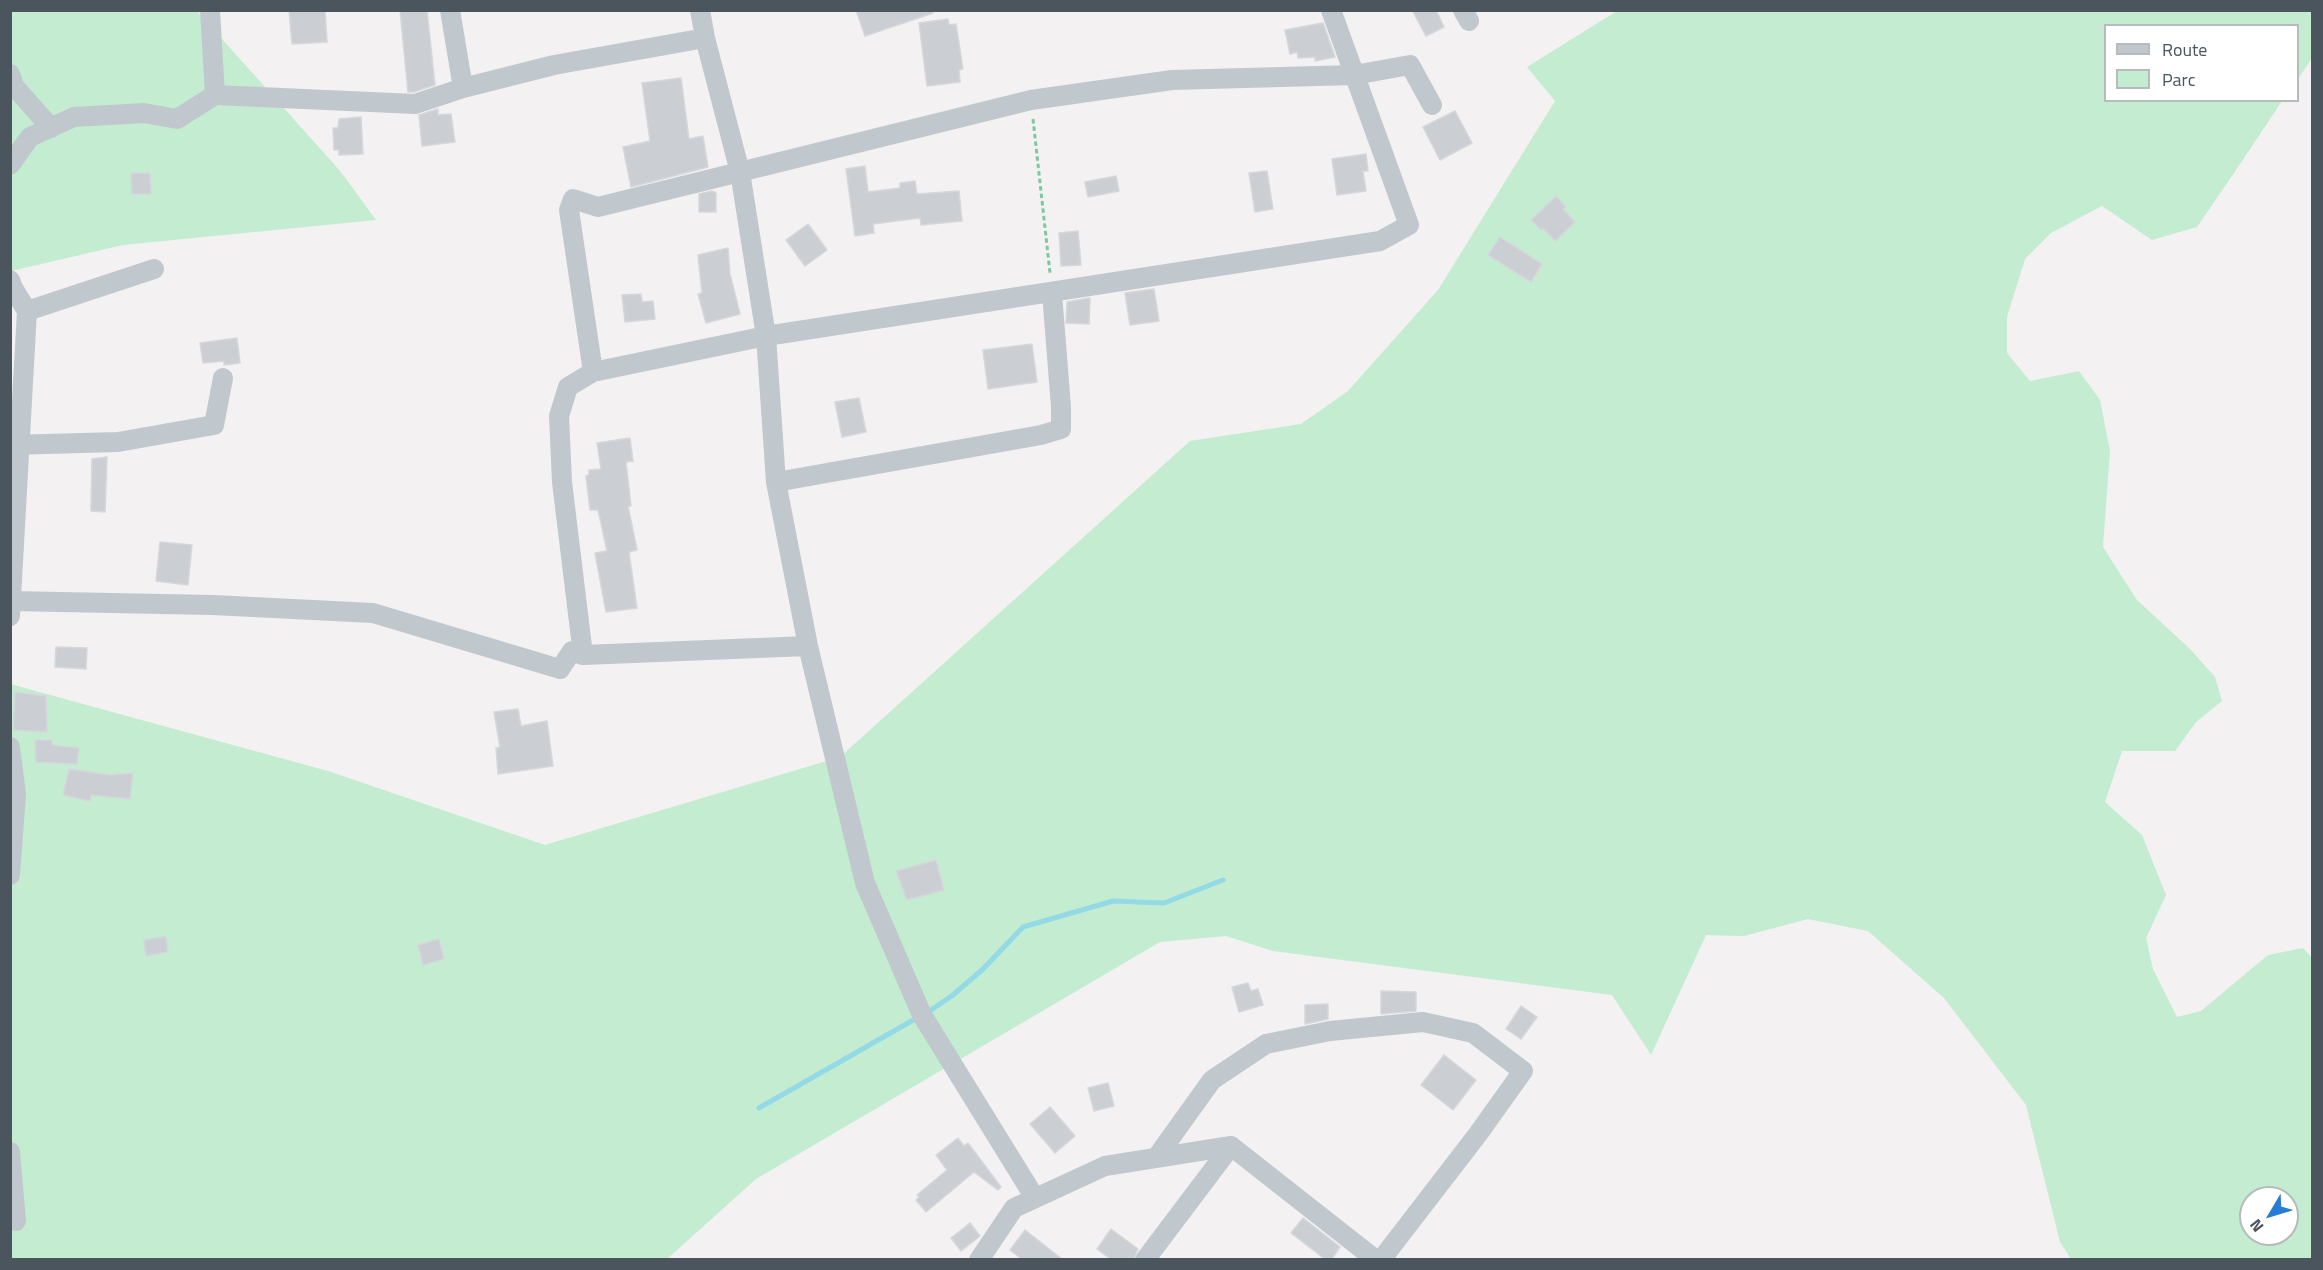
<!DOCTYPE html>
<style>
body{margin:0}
#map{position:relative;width:2323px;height:1270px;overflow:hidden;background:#f3f1f1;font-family:"Titillium Web",sans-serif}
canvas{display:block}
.frame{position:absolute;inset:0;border:12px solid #4a555d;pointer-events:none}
.legend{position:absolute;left:2104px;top:24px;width:195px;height:78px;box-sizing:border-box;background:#fff;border:2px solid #b7bbbe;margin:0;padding:8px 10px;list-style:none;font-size:18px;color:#4a555d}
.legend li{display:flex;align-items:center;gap:12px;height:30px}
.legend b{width:30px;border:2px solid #b7bbbe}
.north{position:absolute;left:2239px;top:1186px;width:60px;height:60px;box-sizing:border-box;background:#fff;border:2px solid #b7bbbe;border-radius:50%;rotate:232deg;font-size:16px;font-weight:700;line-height:24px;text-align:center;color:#4a555d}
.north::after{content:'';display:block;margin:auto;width:21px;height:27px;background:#277cd6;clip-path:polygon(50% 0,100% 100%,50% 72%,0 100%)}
</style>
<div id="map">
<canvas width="2323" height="1270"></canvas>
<div class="frame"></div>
<ul class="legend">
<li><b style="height:8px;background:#c0c8ce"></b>Route</li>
<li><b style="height:16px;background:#c3ecd1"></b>Parc</li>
</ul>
<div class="north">N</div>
</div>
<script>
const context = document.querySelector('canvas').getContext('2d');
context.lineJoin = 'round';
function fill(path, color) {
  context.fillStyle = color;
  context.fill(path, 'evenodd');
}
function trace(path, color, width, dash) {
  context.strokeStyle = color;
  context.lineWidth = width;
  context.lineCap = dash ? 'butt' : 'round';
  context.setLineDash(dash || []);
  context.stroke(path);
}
fill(new Path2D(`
 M10 11H197L341 172 376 220 123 245 11 271Z
 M1617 11H2312V58L2298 79V26H2106V100L2282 101 2234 173 2197 227 2152 240 2102 206 2051 233 2025 259 2007 317V353L2030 381 2079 371 2100 400 2110 451 2103 547 2137 600 2190 649 2215 677 2222 701 2196 722 2175 751H2122L2105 802 2142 835 2166 895 2146 938 2153 969 2177 1017 2201 1011 2268 955 2303 948 2312 958V1259H2071L2060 1242 2026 1105 1944 998 1868 931 1808 919 1744 936 1706 935 1651 1055 1612 995 1273 951 1226 936 1160 942 756 1179 667 1259H11L10 684 328 771 545 845 840 757 1190 441 1301 424 1348 391 1438 290 1555 101 1527 67ZM2251 1198H2287V1234H2251Z`), '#c3ecd1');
trace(new Path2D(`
 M931 1010 953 995 983 969 1023 927 1113 901 1164 903 1223 880
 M759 1108 915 1019`), '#94d9e6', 5);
const building = new Path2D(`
 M289 10H325L327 42 292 44Z
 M400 10H427L435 85 413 92H408Z
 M856 10H933V13L865 36Z
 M1412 10H1436L1444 27 1426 36Z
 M948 19 949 25 956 24 963 69 959 70 960 82 927 86 919 23Z
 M1323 23 1335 57 1315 61V57L1298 58 1297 52 1290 54 1285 30Z
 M681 78 689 139 703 136 708 167 631 187 623 147 650 141 642 83Z
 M438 109V115L451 114 455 142 422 146 419 115Z
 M1455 111 1472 143 1440 160 1423 127Z
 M361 117 363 154 339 155V150H334L333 128H338L339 119Z
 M1366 154 1368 171H1363L1366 191 1337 195 1332 159Z
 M865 166 868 192 900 188V183L915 181 917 194 959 191 962 221 921 225 920 218 873 224 874 233 855 236 846 169Z
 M1267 171 1273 209 1255 212 1249 173Z
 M131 173H150L151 194H132Z
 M1116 176 1119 191 1088 197 1085 182Z
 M712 191 716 193V212H699V194Z
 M1556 196 1566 207 1563 209 1575 222 1555 241 1543 228 1541 230 1531 220Z
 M808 224 827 250 805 266 786 240Z
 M1078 231 1081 265 1061 266 1059 233Z
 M1500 237 1542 264 1531 282 1488 255Z
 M728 248 730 274 740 314 706 323 698 294 702 293 698 255Z
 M1154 289 1159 321 1130 325 1125 293Z
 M641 294 642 302 653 301 655 319 625 322 622 295Z
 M1090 298 1089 324 1066 323 1067 302Z
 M237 338 240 363 224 365V361L203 363 200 343Z
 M1032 344 1037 382 988 389 983 350Z
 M859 398 866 432 842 437 835 402Z
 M630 438 633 461 626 462 631 506H628L637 550 629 552 637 608 606 612 595 553 607 551 598 510H590L586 476 589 475V470L601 469 597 443Z
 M107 457 105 512 91 511 92 459Z
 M160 542 192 545 188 585 156 581Z
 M56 647 87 648 86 669 55 667Z
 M15 692 46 696 47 732 13 730Z
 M518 709 521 726 547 721 553 766 498 774 496 748 500 747 494 712Z
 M35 740H52V745L79 748 77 764 36 762Z
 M69 769 109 775 133 773 130 799 91 795 90 801 63 795Z
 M936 860 944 890 907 900 896 871Z
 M166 936 168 952 146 956 144 940Z
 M439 939 444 959 423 965 418 945Z
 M1248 983 1251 991 1258 989 1263 1005 1239 1012 1232 987Z
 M1381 991 1416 992V1011L1381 1014Z
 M1328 1004V1019L1305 1024V1005Z
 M1521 1006 1537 1017 1521 1039 1506 1029Z
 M1444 1055 1476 1080 1453 1110 1421 1085Z
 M1108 1083 1114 1106 1094 1111 1088 1088Z
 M1050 1107 1075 1136 1055 1153 1030 1124Z
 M958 1138 964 1146 968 1143 1001 1187 998 1190 974 1172 926 1212 916 1200 919 1197 917 1195 947 1170 936 1155Z
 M1303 1218 1340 1247 1331 1260H1326L1291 1233Z
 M970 1223 980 1236 961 1251 951 1238Z
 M1111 1229 1138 1249 1133 1260H1112L1097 1249Z
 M1025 1230 1063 1260H1023L1010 1250Z`);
fill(building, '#cbced3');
trace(building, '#d5d7db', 1.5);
trace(new Path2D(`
 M1033 119 1050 273`), '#7ec8a0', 3, [4.5, 3]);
trace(new Path2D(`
 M210 10 215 95
 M450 10 463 88
 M700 10 705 38 740 172 766 336 776 482 808 646 865 883 922 1015 1035 1198
 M1463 10 1469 21
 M10 74 14 86 51 128
 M10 165 30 137 74 117 144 113 177 119 215 95 415 104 463 88 554 65 705 38
 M10 280 13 288 27 311 10 616
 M27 311 154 269
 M593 372 766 336 1380 241 1409 225 1331 10
 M10 445 118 442 214 425 223 378
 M776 482 1041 435 1061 429V407L1052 293
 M10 601 213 605 373 613 560 669 572 651 583 655 562 482 559 416 568 387 593 372 569 210 573 199 598 207 1031 100 1172 80 1354 75 1410 65 1432 105
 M583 655 808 646
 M10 747 16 794 10 875
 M10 1152 16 1221
 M1156 1158 1212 1080 1266 1044 1330 1031 1423 1022 1473 1033 1523 1071 1478 1134 1381 1260
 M979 1260 1014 1208 1105 1166 1231 1146 1376 1260
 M1145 1260 1231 1146`), '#c0c8ce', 20);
</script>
